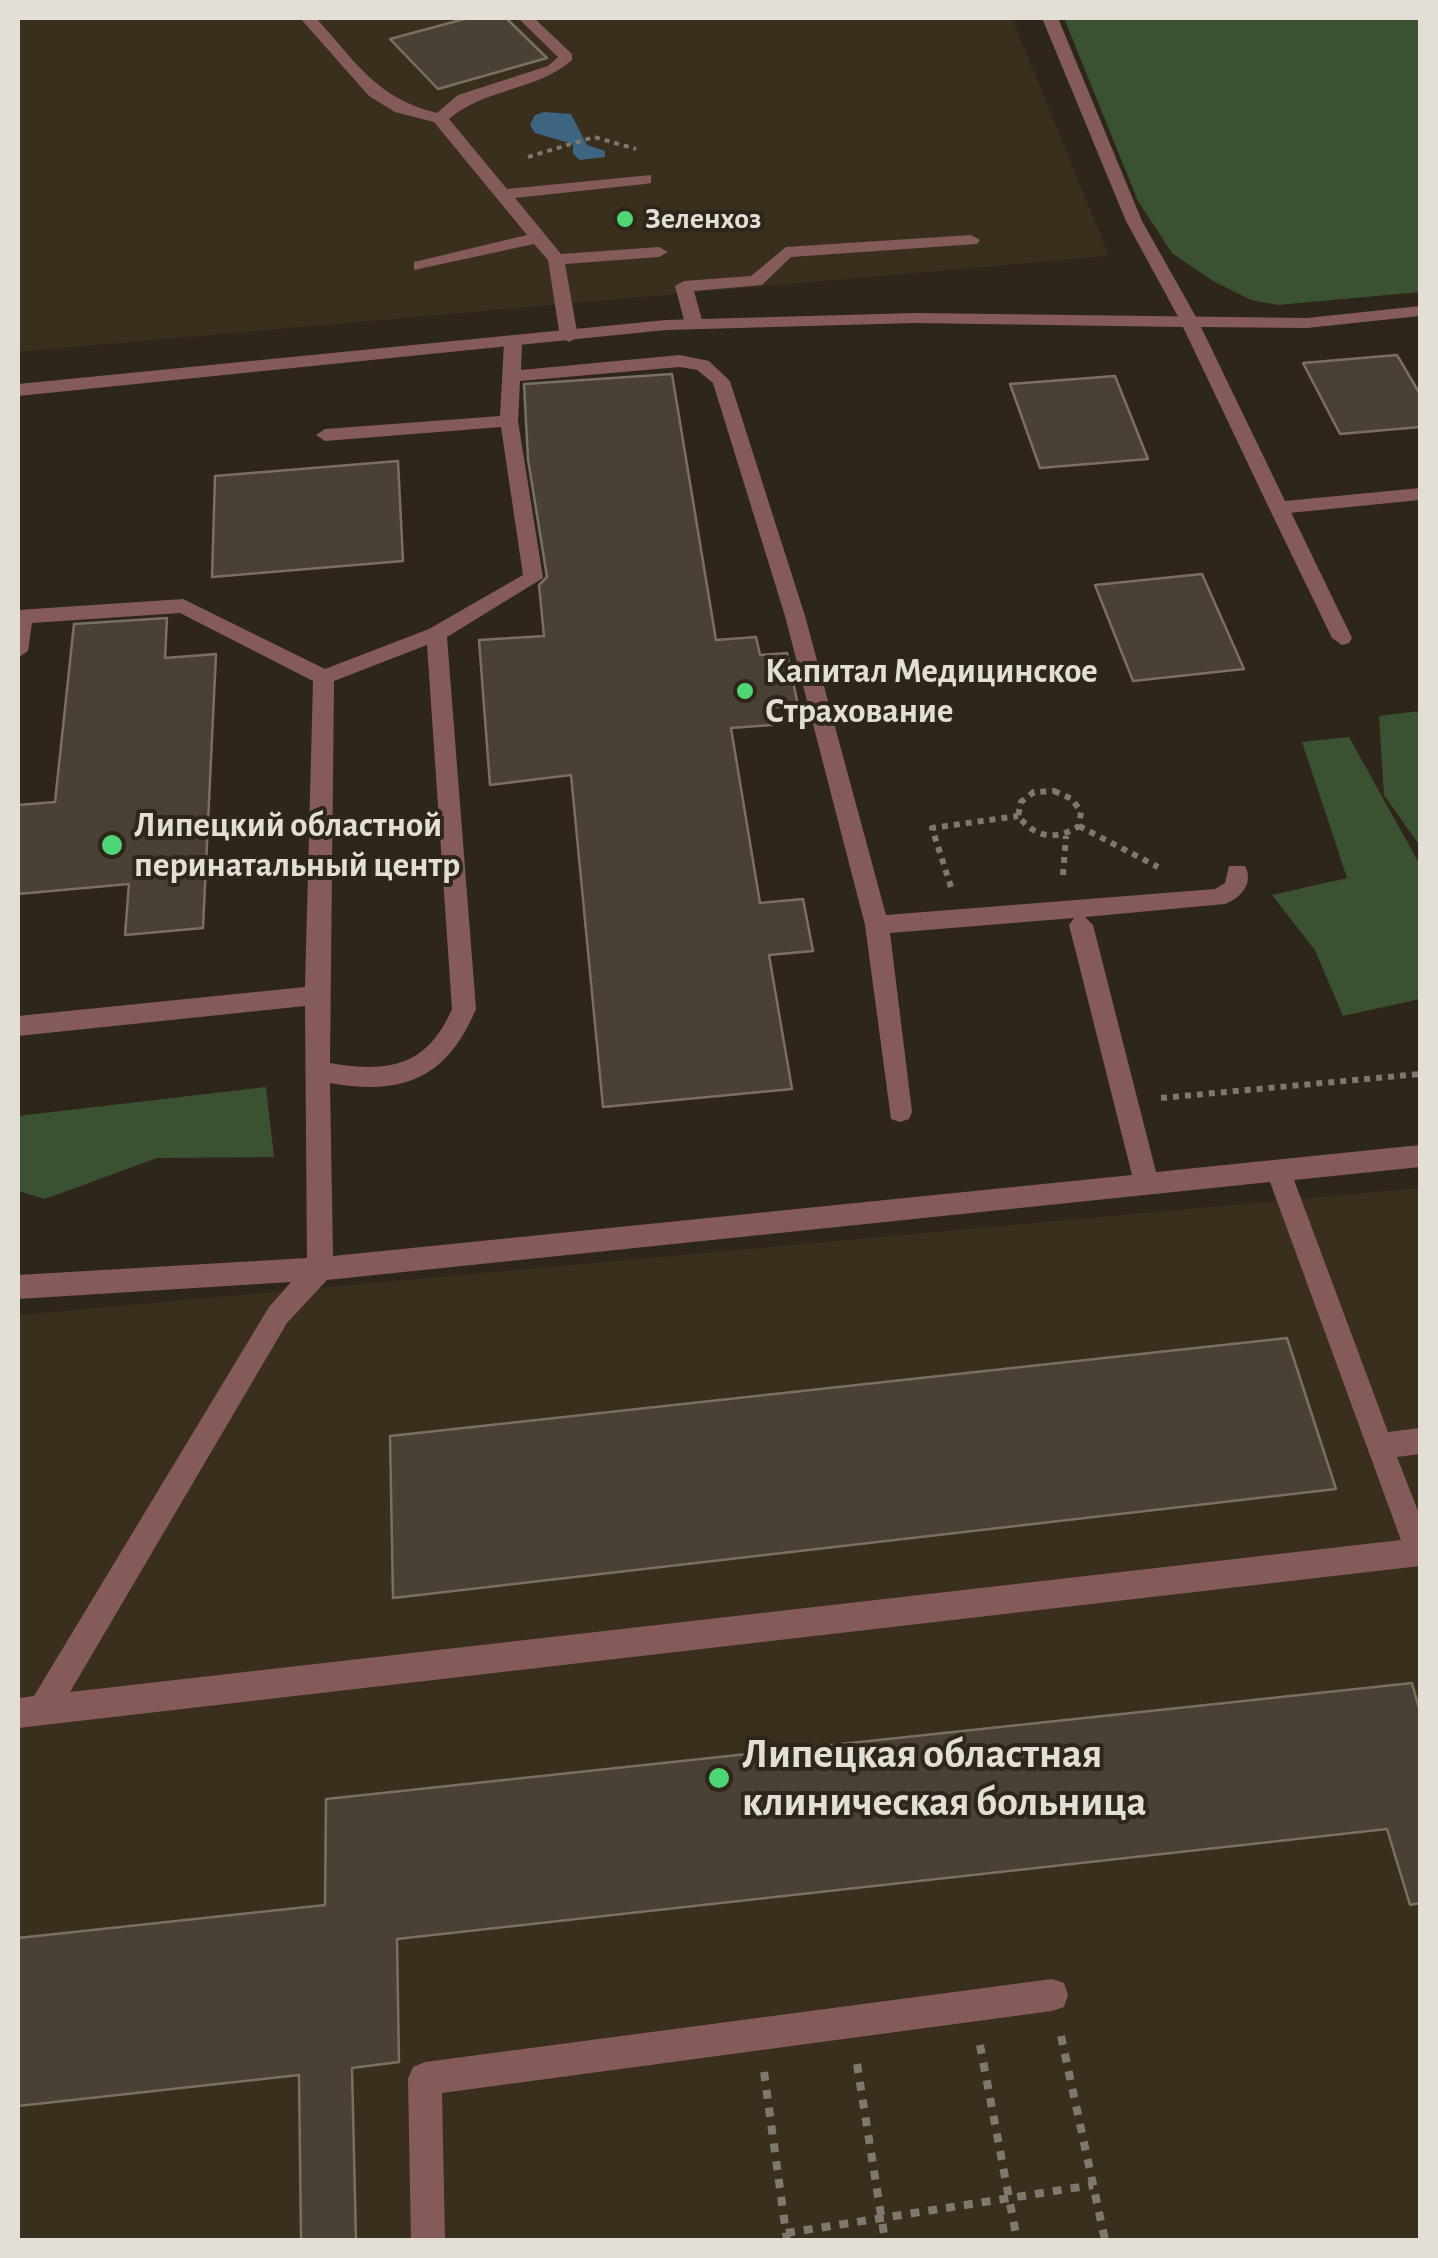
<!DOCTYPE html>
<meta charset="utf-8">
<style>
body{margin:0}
#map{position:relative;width:1438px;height:2258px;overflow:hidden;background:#2e261a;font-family:"Alegreya Sans",sans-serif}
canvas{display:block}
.frame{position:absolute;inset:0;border:20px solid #e3ded6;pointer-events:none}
</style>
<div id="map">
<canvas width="1438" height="2258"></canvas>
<div class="frame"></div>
</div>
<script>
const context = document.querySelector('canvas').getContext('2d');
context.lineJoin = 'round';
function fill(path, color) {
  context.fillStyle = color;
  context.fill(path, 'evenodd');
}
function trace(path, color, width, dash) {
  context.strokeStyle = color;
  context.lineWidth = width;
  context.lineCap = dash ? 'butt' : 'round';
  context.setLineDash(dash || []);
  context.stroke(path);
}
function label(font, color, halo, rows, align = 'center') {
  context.font = font + ' "Alegreya Sans",sans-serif';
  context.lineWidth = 8;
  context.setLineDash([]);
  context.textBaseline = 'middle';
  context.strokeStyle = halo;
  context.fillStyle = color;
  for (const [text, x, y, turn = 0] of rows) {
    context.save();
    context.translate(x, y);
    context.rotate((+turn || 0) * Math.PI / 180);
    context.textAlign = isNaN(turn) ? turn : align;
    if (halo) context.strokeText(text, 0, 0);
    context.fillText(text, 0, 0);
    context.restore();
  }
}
fill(new Path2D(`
 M18 18H1012L1109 256 18 352Z
 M1420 1188V2240H18V1315Z`), '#3a2e1c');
fill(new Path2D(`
 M1064 18H1420V292L1278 305 1251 300 1213 281 1172 253 1138 201Z
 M1420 711V846L1384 795 1379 716Z
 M1349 737 1420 865V999L1343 1016 1315 950 1272 895 1347 878 1302 742Z
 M266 1087 274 1157 157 1158 45 1199 18 1191V1116Z`), '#3b5232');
fill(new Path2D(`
 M544 112 571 114 587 145 605 151V157L580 160 573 154V144L535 133 530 125 535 115Z`), '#3b6581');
const building = new Path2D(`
 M468 18H506L547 58 438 89 390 39Z
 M1397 355 1420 394V427L1340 434 1303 363Z
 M672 374 716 640 756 637 760 655 787 653 798 705 768 708 772 725 731 728 760 903 803 899 813 951 769 955 792 1089 603 1107 571 775 490 785 479 640 544 636 539 585 547 577 528 459 524 384Z
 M1115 376 1148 459 1040 468 1010 384Z
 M398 461 403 561 212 577 215 476Z
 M1202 574 1244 669 1133 681 1095 585Z
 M167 618 165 658 216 654 203 928 125 935 129 884 18 894V805L55 802 74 624Z
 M1287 1338 1336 1489 393 1598 390 1436Z
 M1412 1683 1420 1712V1903L1410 1905 1387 1829 397 1939 399 2062 352 2068 356 2240H301L299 2075 18 2106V1938L325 1905 326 1799Z`);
fill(building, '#494133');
trace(building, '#797062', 2.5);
trace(new Path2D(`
 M528 157 594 137 636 149`), '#7f786e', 4, [5, 5]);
trace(new Path2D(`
 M1054 791 1072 799 1081 812 1079 826C1055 841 1036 838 1018 816L1021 802 1034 792Z
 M1079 826 1158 867
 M1063 875 1066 836
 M951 887 932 828 1018 816
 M1161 1098 1420 1074`), '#7f786e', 6, [6, 6]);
trace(new Path2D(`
 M1061 2036 1105 2240
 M980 2045 1017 2240
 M857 2064 885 2240
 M764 2072 787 2240
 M786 2233 1093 2185`), '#7f786e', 8, [9, 9]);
fill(new Path2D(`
 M300 18H316C356 62 376 98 437 113L458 95 548 66 558 57 518 18H534L572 54V60C537 91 485 88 449 119L507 189 651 175V183L645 184 515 198 561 254 659 247 668 252 659 257 565 264 578 337 569 342 560 337 548 260 534 244 414 270V262L527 235 434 122 395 112 369 96Z
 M1042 18H1058L1142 221 1200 324 1197 328 1191 329 1182 324 1126 221Z
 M971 235 980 240 977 244 791 257 762 285 694 291 703 324 694 329 685 324 675 286 684 281 751 276 786 247Z
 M513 338 522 343 521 370 680 355 709 361 730 381 805 616 886 915 1215 889 1225 883 1229 866H1245C1254 883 1241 898 1225 904L1085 917 1093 925 1156 1172 1420 1145V1167L1294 1180 1388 1432 1420 1428V1454L1397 1457 1420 1516V1566L18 1728V1698L34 1696 269 1307 291 1282 18 1299V1275L307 1258 305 1006 18 1036V1016L305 987 313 681 180 613 32 623 28 651 18 658V610L183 599 325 669 429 629 523 575 501 427 325 441 316 435 325 429 500 416 504 343ZM680 367 697 370 713 383 785 616 865 925 891 1119 900 1122 909 1119 912 1112 890 933 1074 918 1069 925 1132 1175 333 1256 330 1083C404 1096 447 1078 476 1009L447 637 543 578 518 421 520 381ZM427 645 452 1009C427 1067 388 1073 330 1063L334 681ZM1270 1182 1401 1540 70 1692 287 1323 327 1280Z
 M1279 502 1289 508 1352 638 1349 643 1342 645 1332 638 1269 508Z
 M1052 1979 1064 1983 1068 1995 1064 2007 1052 2011 442 2093 445 2240H411L408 2079 413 2067 425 2062Z`), '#855b59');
fill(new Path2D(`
 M1420 306V316L1307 328 1201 327 1285 501 1420 488V500L1279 514 1269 508 1183 327 915 323 666 330 18 396V384L666 320 915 313 1307 318Z`), '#855b59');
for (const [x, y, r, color] of [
 [625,219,10,"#4ed675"],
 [745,691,10,"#4ed675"],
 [112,845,12,"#4ed675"],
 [719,1778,12,"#4ed675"]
]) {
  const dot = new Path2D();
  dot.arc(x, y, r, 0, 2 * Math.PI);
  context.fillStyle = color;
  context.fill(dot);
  trace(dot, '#2e261a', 4);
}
label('bold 30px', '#e3ded6', '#2e261a', [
 ["Зеленхоз",645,219]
], 'left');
label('bold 35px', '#e3ded6', '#2e261a', [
 ["Капитал Медицинское",765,671],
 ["Страхование",765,711],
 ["Липецкий областной",134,825],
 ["перинатальный центр",134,865]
], 'left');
label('bold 42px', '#e3ded6', '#2e261a', [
 ["Липецкая областная",742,1754],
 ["клиническая больница",742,1802]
], 'left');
</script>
